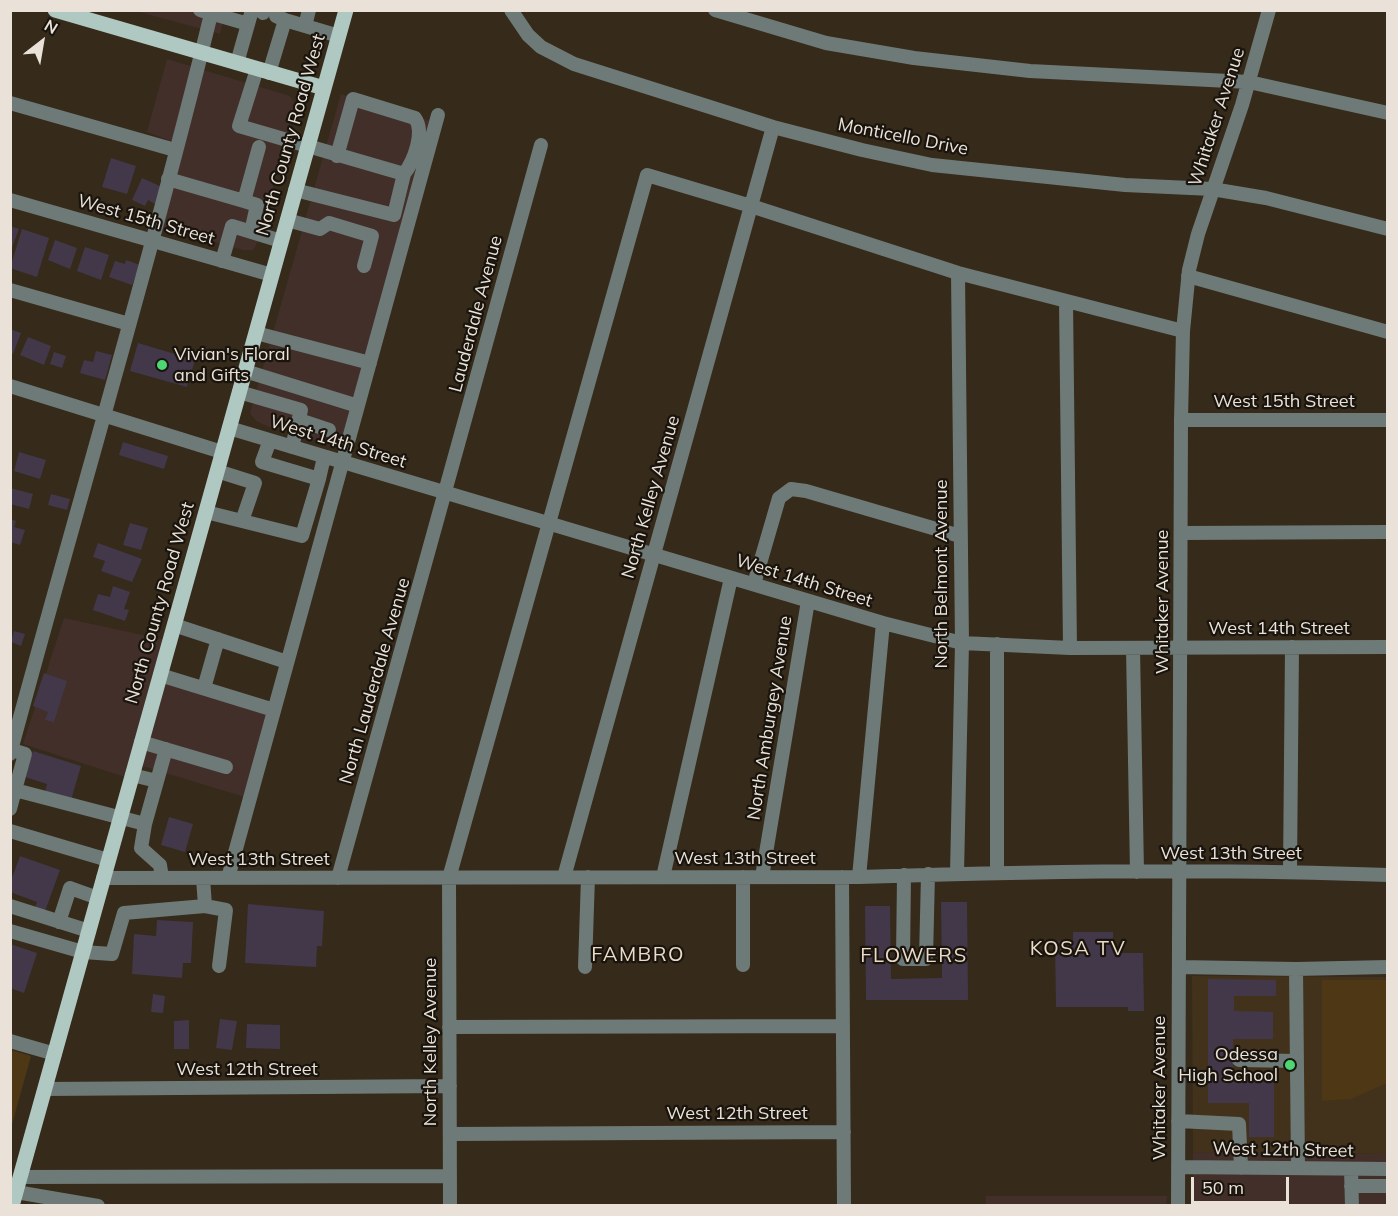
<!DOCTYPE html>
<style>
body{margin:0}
#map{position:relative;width:1398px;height:1216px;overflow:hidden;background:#362a1a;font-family:Mulish,sans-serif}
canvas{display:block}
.frame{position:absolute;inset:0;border:12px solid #eae2d8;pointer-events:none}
.north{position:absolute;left:12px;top:12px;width:60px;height:60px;-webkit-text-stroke:4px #19140d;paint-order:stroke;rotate:31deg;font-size:16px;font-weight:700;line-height:24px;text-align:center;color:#eae2d8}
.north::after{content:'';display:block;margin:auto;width:21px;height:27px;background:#eae2d8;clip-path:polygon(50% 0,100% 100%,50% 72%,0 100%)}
.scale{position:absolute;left:1191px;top:1177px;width:98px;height:27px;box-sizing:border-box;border:3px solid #eae2d8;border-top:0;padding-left:8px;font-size:18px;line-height:21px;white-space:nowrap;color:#eae2d8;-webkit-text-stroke:4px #19140d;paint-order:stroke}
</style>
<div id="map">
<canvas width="1398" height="1216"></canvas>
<div class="frame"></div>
<div class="north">N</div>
<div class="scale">50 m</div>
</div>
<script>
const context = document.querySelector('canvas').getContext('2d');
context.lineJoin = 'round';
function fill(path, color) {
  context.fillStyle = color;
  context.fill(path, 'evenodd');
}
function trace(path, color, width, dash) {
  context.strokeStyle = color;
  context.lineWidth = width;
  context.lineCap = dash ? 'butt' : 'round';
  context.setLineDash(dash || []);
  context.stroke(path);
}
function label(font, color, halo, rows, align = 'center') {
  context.font = font + ' Mulish,sans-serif';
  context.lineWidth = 4.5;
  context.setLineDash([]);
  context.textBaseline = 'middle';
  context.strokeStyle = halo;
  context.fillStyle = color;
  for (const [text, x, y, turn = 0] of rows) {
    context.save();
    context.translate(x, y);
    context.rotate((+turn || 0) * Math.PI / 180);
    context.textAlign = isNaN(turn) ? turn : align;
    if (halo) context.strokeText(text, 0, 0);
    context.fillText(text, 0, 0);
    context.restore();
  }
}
fill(new Path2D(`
 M136 11H226L220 34Z
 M167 59 290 96 295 103 259 240 253 250H243L163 227 184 146 147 132Z
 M341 94 431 121 344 449 269 427 256 421 250 413Z
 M64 618 170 641 159 678 272 711 248 798 136 764 131 779 23 744Z
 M1193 1152 1387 1154V1205H1193Z
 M986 1196H1167L1166 1205H986Z`), '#422f2a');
fill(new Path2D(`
 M1192 976 1387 977V1154L1193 1152Z`), '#42321b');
fill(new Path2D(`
 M1322 980H1387V1083L1351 1099 1322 1101Z
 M11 1050 31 1056 11 1128 10 1050Z`), '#4e3715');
fill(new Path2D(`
 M111 158 136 166 127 194 102 187Z
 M142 178 162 187 155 204 148 200 145 206 132 200Z
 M10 226 19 229 11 250H10Z
 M22 229 49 238 37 277 10 268Z
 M55 240 77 248 70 269 48 260Z
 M85 247 109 255 101 280 77 271Z
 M126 260 140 265 132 285 109 277 115 261 125 264Z
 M10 329 21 333 13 354 10 353Z
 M28 337 51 346 44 365 20 355Z
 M138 343 195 360 187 387 130 371Z
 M96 351 112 355 105 380 80 373 84 360 93 362Z
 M54 352 66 356 62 368 50 364Z
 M123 442 168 456 164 469 119 455Z
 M19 452 46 460 40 479 14 471Z
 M10 488 33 494 29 509 10 504Z
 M51 494 70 499 67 510 48 505Z
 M10 519 16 521 14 527 25 530 20 545 10 542Z
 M130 523 148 528 141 550 123 545Z
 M98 543 142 559 132 582 101 571 105 561 93 557Z
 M113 586 130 592 124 609 129 610 125 621 93 610 98 594 110 597Z
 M14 631 25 634 21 646 11 642Z
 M44 673 67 681 54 722 45 720 48 712 33 706Z
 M33 751 81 766 71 800 45 792 47 784 25 777Z
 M169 817 193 824 185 852 161 845Z
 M20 856 60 870 44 914 34 910 37 902 10 892V883Z
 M941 902H967L968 1000H866L865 906H890L891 979 942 978Z
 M248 904 324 911 322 946H317L316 967 245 963Z
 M157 920 193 922 191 963H183L182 978 132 974 134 934 156 936Z
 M1073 932H1113V953H1143L1144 1011H1128V1007H1056L1055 941H1073Z
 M10 944 37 953 24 993 10 988Z
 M1208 979 1276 980V996H1234V1011L1273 1012V1039H1233V1078H1274V1137H1249V1103H1208Z
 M153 994 165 996 163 1013 151 1012Z
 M220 1019 237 1021 232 1050 216 1048Z
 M189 1020V1049H174V1021Z
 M247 1024 280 1025V1049L246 1048Z`), '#42384a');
trace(new Path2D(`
 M200 10 248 24
 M511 10 528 35 541 47 574 64 773 127 862 150 932 165 1125 185 1212 189 1266 198 1388 229
 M715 10 826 43 914 58 1030 71 1249 82 1388 113
 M263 13 264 10
 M285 20 339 36
 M305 26 309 10
 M237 63 252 10
 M257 69 239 126 404 174 394 215 295 190
 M269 73 285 20 276 16
 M10 103 175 150
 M337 156 353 99 415 118C425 132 414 161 404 174
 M168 179 244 201 259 147
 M10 200 272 275
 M244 201 257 205 251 232
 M287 220 320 229 329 223 372 236 364 266
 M222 261 232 226 281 241
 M1188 276 1388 332
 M10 290 129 324
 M1066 301 1070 648
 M256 333 370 363
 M245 371 358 406
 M10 386 222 452
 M239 392 301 410 292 447
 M299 420 329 430
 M1181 420H1388
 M229 428 883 623 962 643 1070 648 1388 647
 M270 440 262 462 319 479 324 457
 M206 512 242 521 255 483 217 471
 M242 521 302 536 319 479
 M1181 533 1388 532
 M754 584 779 498 791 489 806 491 960 536
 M174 625 287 662
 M1133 648 1137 872
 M160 675 274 710
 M204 688 218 639
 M141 742 226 767
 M12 750 25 754 15 790
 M10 754C77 506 151 260 212 10
 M132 775 157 781
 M10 809 15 790 145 824
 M10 831 108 860
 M1290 871 1292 647
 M957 873 962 643 958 273
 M997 873V644
 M904 875 903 959H926L928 874
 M564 877 773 127
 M663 877 731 578
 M743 877V965
 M762 877 808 601
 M842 877 844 1206
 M859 877 883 623
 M103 878 859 877C1035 871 1212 868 1388 875
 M162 878 160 865 141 848 145 824 166 749
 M228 878 438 115
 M338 878 541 145
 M10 906 89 931
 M205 906 226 910 219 966
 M59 922 70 888 98 898
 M10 931 83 952 112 954 124 913 205 906 203 878
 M585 967 588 877
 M1179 967 1296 969
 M449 1027 843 1026
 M10 1041 55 1054
 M1239 1060 1297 1061
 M45 1089 450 1086
 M1178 1121 1239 1124 1241 1168
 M450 1134 844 1132
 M1178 1167 1388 1169
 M1298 1168 1296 969 1388 967
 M1351 1169 1352 1206
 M20 1177 450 1176
 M1351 1186H1388
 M16 1192 98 1206
 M450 1206 449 878 647 175 751 206 958 273 1183 331
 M1178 1206 1181 420 1183 331 1189 270 1198 234 1242 105 1269 10`), '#6e7a77', 14);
trace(new Path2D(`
 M55 10 324 88
 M12 1206 346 10`), '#afc8c1', 15);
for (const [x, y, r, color] of [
 [162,365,6,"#4ed675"],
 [1290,1065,6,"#4ed675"]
]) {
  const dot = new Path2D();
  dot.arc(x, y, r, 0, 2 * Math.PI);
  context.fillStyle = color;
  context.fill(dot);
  trace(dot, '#19140d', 2);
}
label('18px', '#eae2d8', '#19140d', [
 ["Whitaker Avenue",1217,117,-72],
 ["North County Road West",291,135,-74],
 ["Monticello Drive",903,137,11],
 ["West 15th Street",146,220,16],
 ["Lauderdale Avenue",476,314,-75],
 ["West 15th Street",1284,402],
 ["West 14th Street",338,442,17],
 ["North Kelley Avenue",651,497,-74],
 ["North Belmont Avenue",942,574,-90],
 ["West 14th Street",804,581,17],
 ["Whitaker Avenue",1163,602,-90],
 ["North County Road West",160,603,-74],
 ["West 14th Street",1279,629],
 ["North Lauderdale Avenue",375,681,-74],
 ["North Amburgey Avenue",770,718,-81],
 ["West 13th Street",1231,854],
 ["West 13th Street",745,859],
 ["West 13th Street",259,860],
 ["North Kelley Avenue",431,1042,-90],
 ["West 12th Street",247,1070],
 ["Whitaker Avenue",1160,1088,-90],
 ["West 12th Street",737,1114],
 ["West 12th Street",1283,1150,1]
]);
label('18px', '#eae2d8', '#19140d', [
 ["Vivian's Floral",174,355],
 ["and Gifts",174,376],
 ["Odessa",1278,1055,"right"],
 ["High School",1278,1076,"right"]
], 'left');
context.letterSpacing = '1.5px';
label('20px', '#ecdcc7', '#19140d', [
 ["KOSA TV",1078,949],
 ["FAMBRO",638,955],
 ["FLOWERS",914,956]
]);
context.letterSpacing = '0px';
</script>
